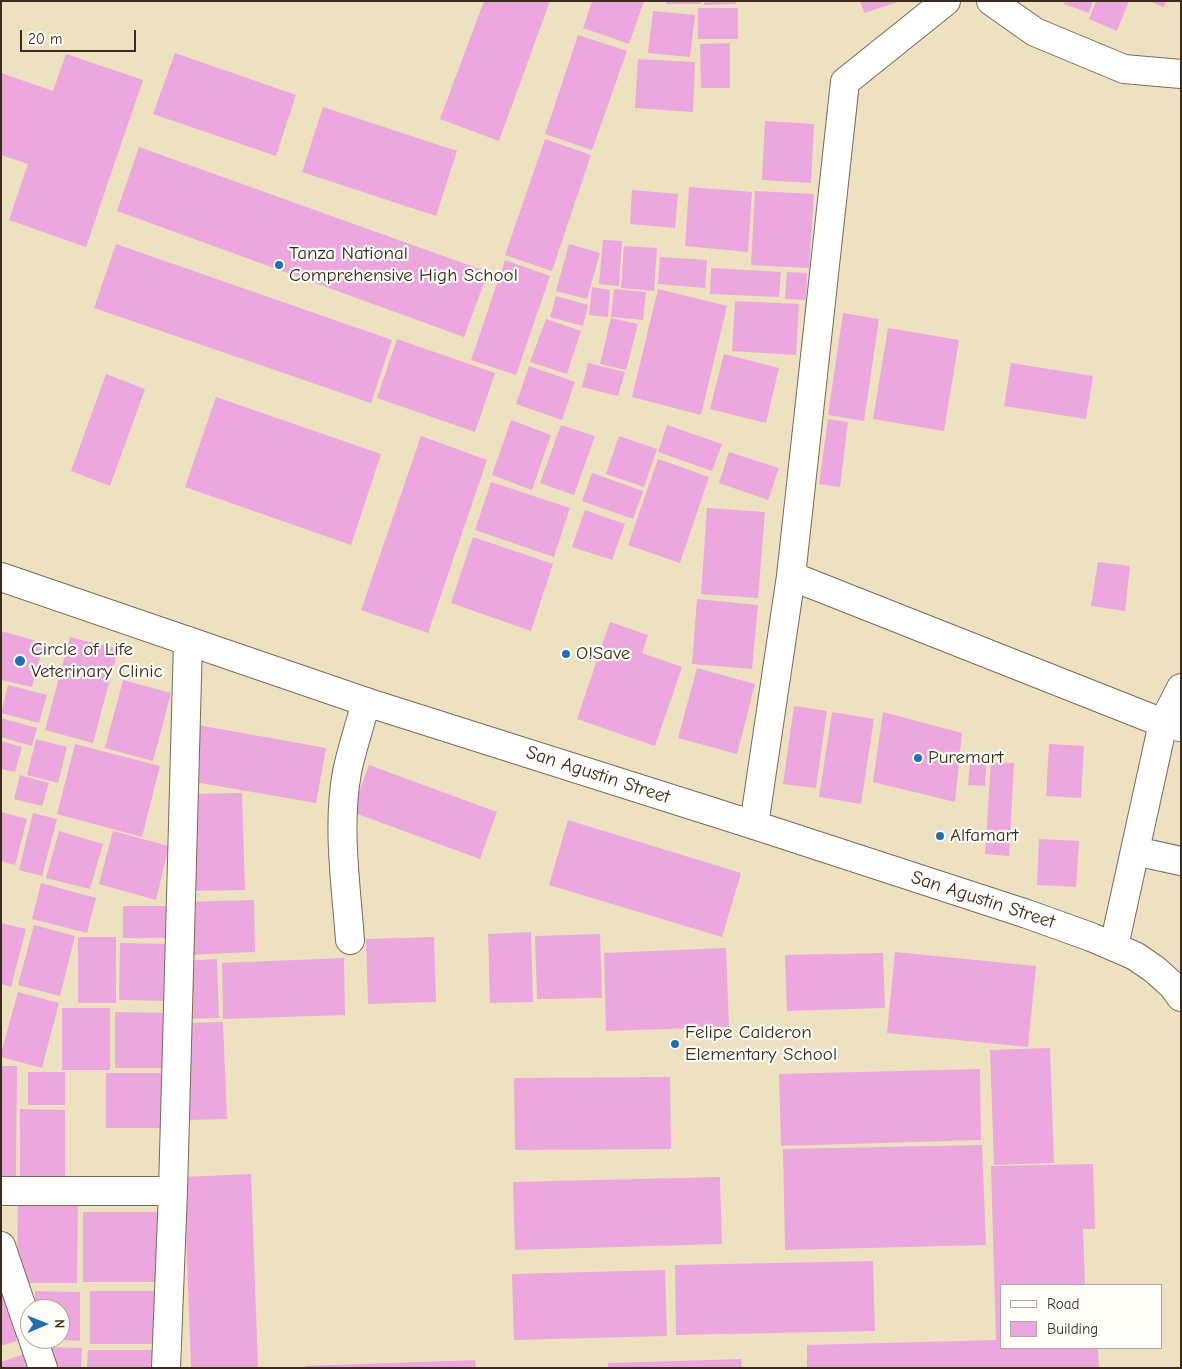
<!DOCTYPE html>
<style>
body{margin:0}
#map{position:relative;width:1182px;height:1369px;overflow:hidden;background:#eee1c2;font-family:"Comic Neue",sans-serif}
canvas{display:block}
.frame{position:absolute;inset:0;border:2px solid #3b2a1e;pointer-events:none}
.legend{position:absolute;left:1000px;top:1284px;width:162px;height:65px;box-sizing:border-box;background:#fdfcf7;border:1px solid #afa8a0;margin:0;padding:6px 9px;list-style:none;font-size:15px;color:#3b2a1e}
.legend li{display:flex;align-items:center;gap:10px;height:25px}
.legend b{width:25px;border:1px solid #afa8a0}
.north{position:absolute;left:20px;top:1299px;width:50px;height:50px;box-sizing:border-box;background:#fdfcf7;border:1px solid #afa8a0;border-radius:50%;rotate:89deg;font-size:14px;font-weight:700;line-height:20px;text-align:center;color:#3b2a1e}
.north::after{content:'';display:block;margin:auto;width:18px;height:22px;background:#1f6fb2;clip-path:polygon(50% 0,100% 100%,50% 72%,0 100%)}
.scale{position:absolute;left:20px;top:30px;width:116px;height:22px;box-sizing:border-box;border:2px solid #3b2a1e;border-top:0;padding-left:6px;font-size:15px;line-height:18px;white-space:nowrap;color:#3b2a1e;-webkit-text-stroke:4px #fdfcf7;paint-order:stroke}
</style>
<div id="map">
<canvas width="1182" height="1369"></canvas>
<div class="frame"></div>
<ul class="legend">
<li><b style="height:6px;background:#fff"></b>Road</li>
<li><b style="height:14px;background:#eca7de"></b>Building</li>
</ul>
<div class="north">N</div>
<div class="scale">20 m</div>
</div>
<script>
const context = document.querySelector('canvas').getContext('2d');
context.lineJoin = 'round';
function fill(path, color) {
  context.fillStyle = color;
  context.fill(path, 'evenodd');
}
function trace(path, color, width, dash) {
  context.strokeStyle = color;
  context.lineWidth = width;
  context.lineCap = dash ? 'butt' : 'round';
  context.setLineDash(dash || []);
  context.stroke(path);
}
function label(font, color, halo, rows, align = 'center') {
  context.font = font + ' "Comic Neue",sans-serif';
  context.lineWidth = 4.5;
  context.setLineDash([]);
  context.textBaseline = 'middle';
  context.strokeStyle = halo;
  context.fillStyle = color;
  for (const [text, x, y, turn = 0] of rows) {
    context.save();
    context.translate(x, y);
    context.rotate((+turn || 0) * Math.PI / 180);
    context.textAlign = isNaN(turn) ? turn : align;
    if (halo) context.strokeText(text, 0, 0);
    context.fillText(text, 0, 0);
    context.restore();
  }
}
fill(new Path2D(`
 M484 1H550L499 141 440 119Z
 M592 1H644L629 44 583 28Z
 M666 1H701V4H666Z
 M704 1H736V4L704 5Z
 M860 1H898V2L864 13Z
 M1065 1H1093L1089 13 1064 4Z
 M1096 1H1129L1117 31 1089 19Z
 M1148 1H1166L1164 7Z
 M698 8H738V39H698Z
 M653 11 695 15 690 57 648 53Z
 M578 35 627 51 592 150 545 134Z
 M730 43V88H701L700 44Z
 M175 53 296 95 276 156 153 114Z
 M66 54 143 80 86 247 9 220 28 164 1 155V73L53 91Z
 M638 59 695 62 693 112 635 108Z
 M323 107 457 151 436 216 302 172Z
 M765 121 814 124 811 183 762 180Z
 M545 139 591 155 552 271 505 255Z
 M139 147 488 272 464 337 117 211Z
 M689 187 752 192 748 252 685 246Z
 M632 190 678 194 675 228 630 224Z
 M755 191 814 194 809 268 751 265Z
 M603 240 622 241 619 286 599 284Z
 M116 244 392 340 371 403 94 308Z
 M569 244 600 253 587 299 556 291Z
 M624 246 657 248 654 291 621 288Z
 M660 257 707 260 705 288 658 284Z
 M505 260 550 276 516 375 471 360Z
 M711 268 781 272 779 297 710 294Z
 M787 272 807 273 806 300 785 299Z
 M592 287 610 290 608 317 589 315Z
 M614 289 646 292 643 320 611 317Z
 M658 289 727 306 701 415 632 397Z
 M556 296 588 305 583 326 550 317Z
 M735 301 799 304 796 355 732 351Z
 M843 313 879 319 864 421 828 415Z
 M611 318 638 324 626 370 600 364Z
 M546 319 581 331 567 374 530 362Z
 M888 328 959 340 944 431 873 419Z
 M397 339 495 373 475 432 377 398Z
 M724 354 779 368 766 423 710 409Z
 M588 363 625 372 618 396 582 387Z
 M1011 363 1093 376 1086 419 1004 406Z
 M529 366 575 382 562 420 516 404Z
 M106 374 145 389 110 486 71 471Z
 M216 397 381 454 351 545 185 487Z
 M828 419 848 422 840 487 819 484Z
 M511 420 551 435 532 490 492 475Z
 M561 425 595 436 574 495 540 483Z
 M667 425 722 444 712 471 658 452Z
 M421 436 487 460 428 633 361 610Z
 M619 436 657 449 644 487 606 474Z
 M729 452 779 468 768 500 719 483Z
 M658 459 709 477 680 563 628 545Z
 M592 473 643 491 633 519 582 501Z
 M491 482 570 508 554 557 475 530Z
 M707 508 765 512 758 598 701 594Z
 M585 510 625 524 612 560 572 547Z
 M473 537 553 564 531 631 451 603Z
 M1098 562 1130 566 1125 611 1091 606Z
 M697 599 758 605 752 669 692 664Z
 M610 622 648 635 642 653 682 667 655 746 577 719Z
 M1 631 44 643 32 687 1 680Z
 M70 637 118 649 93 743 45 730Z
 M697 668 755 684 737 754 678 738Z
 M123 680 171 693 153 761 105 748Z
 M8 685 47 695 39 723 1 713Z
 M794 706 827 711 816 788 783 784Z
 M832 712 874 719 861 804 819 797Z
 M883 712 962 733 955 802 873 782Z
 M1 718 37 728 32 746 1 737Z
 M198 725 326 748 316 803 189 781Z
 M36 739 67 747 58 783 27 775Z
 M1 741 22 747 15 772 1 769Z
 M75 744 160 766 142 837 57 814Z
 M1049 744 1084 746 1081 798 1046 796Z
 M971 754 987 755 985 786 968 785Z
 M991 762 1014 763 1009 856 985 854Z
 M369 765 497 812 480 859 352 812Z
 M20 775 49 783 42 806 14 799Z
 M242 793 245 890 191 891 188 794Z
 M1 812 27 819 15 865 1 861Z
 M33 813 57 819 42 876 19 870Z
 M568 820 741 873 722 937 549 885Z
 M59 831 103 844 90 889 46 878Z
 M113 831 169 846 156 900 99 884Z
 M1039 839 1079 841 1076 887 1037 885Z
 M41 883 96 898 87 933 32 919Z
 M254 900 255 952 185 955 184 902Z
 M123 906H167L166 938H123Z
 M1 923 26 929 11 987 1 984Z
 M34 925 75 936 60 996 18 985Z
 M531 932 533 1002 490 1003 488 934Z
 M600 934 602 998 537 999 535 936Z
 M78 937H116V1003H78Z
 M434 937 436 1002 368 1004 366 939Z
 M120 943 170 944V1001L119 1000Z
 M726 948 729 1027 606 1031 604 953Z
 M895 952 1036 966 1028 1047 887 1033Z
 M883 953 885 1008 787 1011 785 955Z
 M344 958 345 1015 223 1019 222 963Z
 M217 959 219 1018 185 1019 184 961Z
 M18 992 59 1003 42 1068 1 1057V1053Z
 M62 1008H110V1070H62Z
 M115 1012 169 1013V1068H115Z
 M223 1022 227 1119 186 1120 183 1023Z
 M1050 1048 1054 1163 994 1165 990 1050Z
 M1 1066H17L16 1176H1Z
 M980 1069 981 1140 781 1146 779 1074Z
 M28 1072H65V1105H28Z
 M106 1073H169V1128H106Z
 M670 1077 671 1149 515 1150 514 1078Z
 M20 1109 65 1110V1180L20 1179Z
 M982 1145 986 1245 785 1250 783 1149Z
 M1093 1164 1095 1229H1083L1085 1285H1001V1348H1098L1099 1368H807V1345L996 1340 991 1166Z
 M251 1174 258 1368H191L184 1177Z
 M720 1177 722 1244 515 1250 513 1182Z
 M18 1195H78L77 1283H17Z
 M83 1212H162L161 1282H83Z
 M873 1261 875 1331 676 1335 675 1265Z
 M665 1270 667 1336 514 1340 512 1274Z
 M1 1281 29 1337 1 1346Z
 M35 1291 80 1292V1341L60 1340V1309H35Z
 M90 1291H160L161 1344H90Z
 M51 1347 82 1348 81 1368H51Z
 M88 1350H157V1368H87Z
 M24 1354 28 1368H1V1362Z
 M741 1359 742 1368H608V1363Z
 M475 1360 476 1368H305V1366Z`), '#eca7de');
const minor = new Path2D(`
 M991 1 1035 32 1124 69 1181 74
 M791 576 1163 723 1181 688
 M754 825 791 576 845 82 946 1
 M1135 851 1181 861
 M350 940C346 885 337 827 347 772 352 748 360 725 366 702
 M1114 946 1163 723 1180 727
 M1 1191H173
 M1 1246 30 1331
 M33 1339 43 1368
 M166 1368 173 1191 188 641`);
const major = new Path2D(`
 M1 577 366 702 754 825 1027 914 1091 937 1135 956 1154 969 1172 985 1181 997`);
trace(minor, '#7a6a57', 30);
trace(major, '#7a6a57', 30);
trace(minor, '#fff', 28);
trace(major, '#fff', 28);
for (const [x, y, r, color] of [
 [279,265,5,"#1f6fb2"],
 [566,654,5,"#1f6fb2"],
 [20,661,6,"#1f6fb2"],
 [918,758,5,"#1f6fb2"],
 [940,836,5,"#1f6fb2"],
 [675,1044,5,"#1f6fb2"]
]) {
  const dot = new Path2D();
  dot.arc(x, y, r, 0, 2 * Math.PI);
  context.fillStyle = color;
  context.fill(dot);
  trace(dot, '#fdfcf7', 2);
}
label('19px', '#3b2a1e', '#fdfcf7', [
 ["Tanza National",289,254],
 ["Comprehensive High School",289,276],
 ["Circle of Life",31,650],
 ["Veterinary Clinic",31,672],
 ["O!Save",576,654],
 ["Puremart",928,758],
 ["Alfamart",950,836],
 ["Felipe Calderon",685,1033],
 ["Elementary School",685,1055]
], 'left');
label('19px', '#3b2a1e', '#fdfcf7', [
 ["San Agustin Street",598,775,18],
 ["San Agustin Street",983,900,18]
]);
</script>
